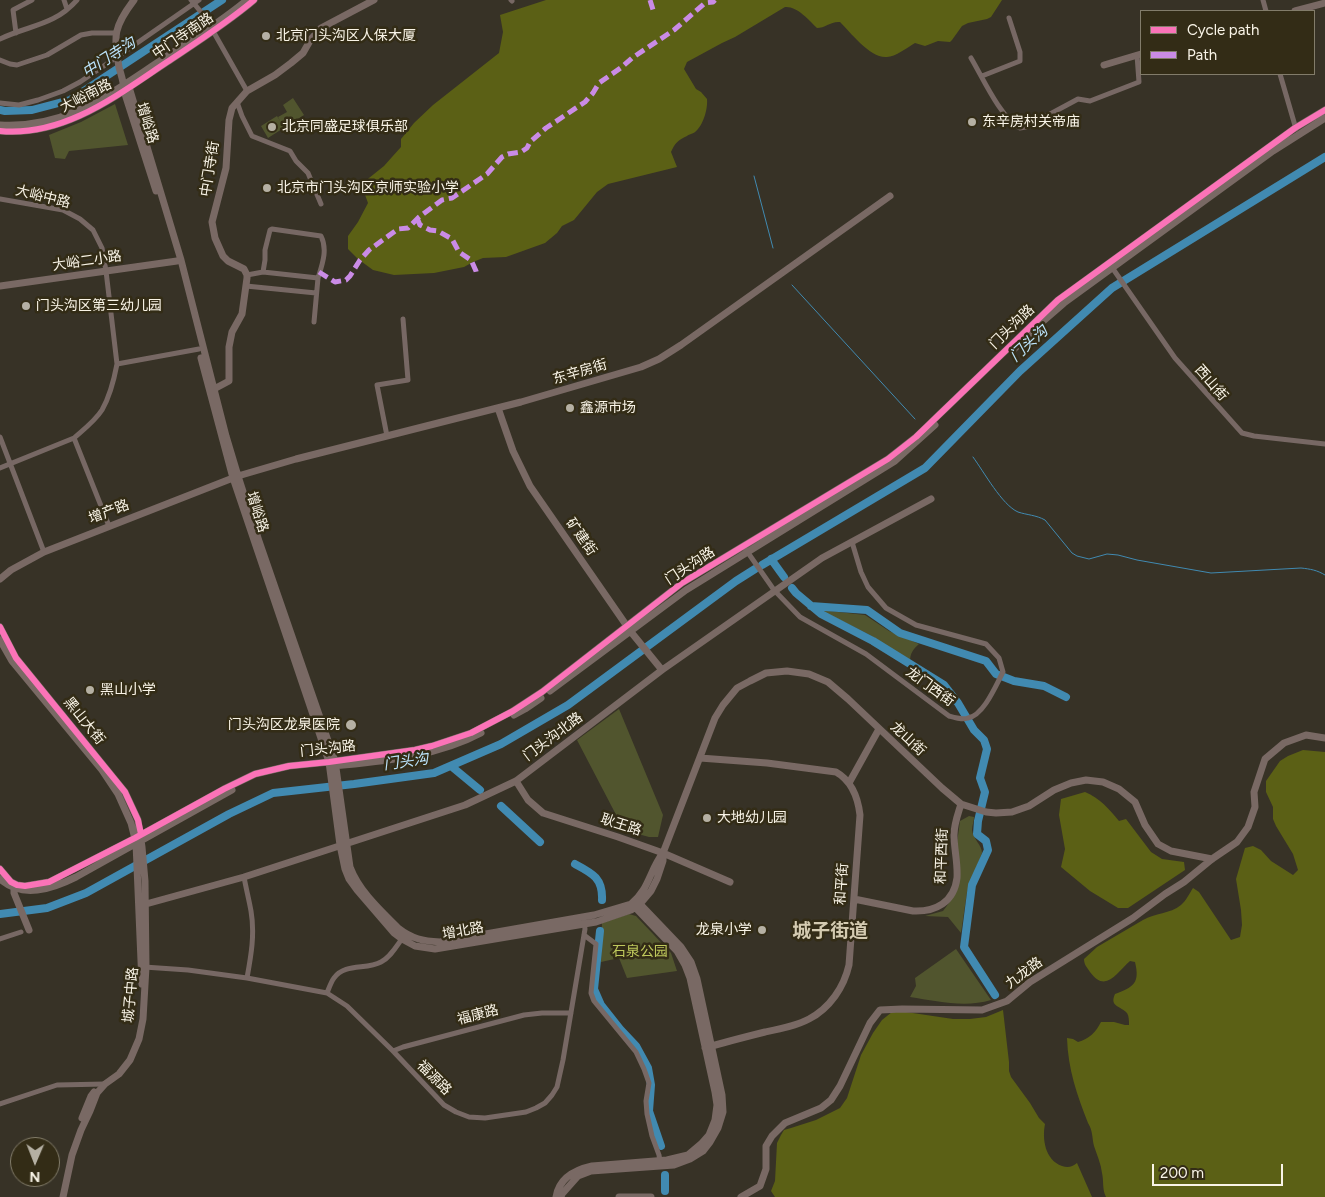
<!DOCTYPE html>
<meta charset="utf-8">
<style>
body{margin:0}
#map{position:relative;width:1325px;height:1197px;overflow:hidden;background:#373226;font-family:Figtree,sans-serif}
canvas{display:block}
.legend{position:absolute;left:1140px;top:10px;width:175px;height:65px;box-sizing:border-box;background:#332c16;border:1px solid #827c6a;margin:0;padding:6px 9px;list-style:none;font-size:15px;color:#f9f4e7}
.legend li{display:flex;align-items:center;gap:10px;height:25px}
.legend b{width:25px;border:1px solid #827c6a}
.north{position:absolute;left:10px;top:1137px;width:50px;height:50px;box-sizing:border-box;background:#332c16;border:1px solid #827c6a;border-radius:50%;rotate:181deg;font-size:14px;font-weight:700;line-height:20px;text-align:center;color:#f9f4e7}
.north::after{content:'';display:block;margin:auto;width:18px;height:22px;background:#b5b0a3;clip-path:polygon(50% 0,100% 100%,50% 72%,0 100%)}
.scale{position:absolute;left:1152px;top:1164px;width:131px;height:22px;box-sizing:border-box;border:2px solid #f9f4e7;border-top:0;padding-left:6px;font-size:15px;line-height:18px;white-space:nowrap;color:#f9f4e7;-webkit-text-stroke:4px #332c16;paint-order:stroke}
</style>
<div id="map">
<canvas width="1325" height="1197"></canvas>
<ul class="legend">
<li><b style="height:6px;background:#fb73b8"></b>Cycle path</li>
<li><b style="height:6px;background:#ca8be6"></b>Path</li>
</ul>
<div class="north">N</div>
<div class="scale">200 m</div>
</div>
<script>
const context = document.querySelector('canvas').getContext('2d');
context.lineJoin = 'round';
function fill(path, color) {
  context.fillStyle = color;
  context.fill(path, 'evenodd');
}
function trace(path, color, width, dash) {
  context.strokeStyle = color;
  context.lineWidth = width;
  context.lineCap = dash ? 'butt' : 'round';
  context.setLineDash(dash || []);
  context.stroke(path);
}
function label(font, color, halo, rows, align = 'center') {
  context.font = font + ' Figtree,"Noto Sans SC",sans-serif';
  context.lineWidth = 5;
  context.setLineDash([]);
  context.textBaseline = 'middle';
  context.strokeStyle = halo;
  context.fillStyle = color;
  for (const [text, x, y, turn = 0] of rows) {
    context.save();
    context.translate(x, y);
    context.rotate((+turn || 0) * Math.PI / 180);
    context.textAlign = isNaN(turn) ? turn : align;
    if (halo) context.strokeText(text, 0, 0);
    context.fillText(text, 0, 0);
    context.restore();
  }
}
fill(new Path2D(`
 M293 98 304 115 268 138 261 126 277 116 280 121 278 117 287 112 283 105Z
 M115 104 128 145 69 151 65 159 55 158 49 135 81 122Z
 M820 610 865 615 889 631 919 644C913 649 910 654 910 661L870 635Z
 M619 709 663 815 658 837H649L624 830 577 740Z
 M969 816 974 817C974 821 972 826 972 830 973 839 982 845 982 853L967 892 961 933 948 917 925 916 943 911 952 899 957 843 960 821Z
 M629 914 636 916 671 953 677 971 627 978 619 958 601 962 602 923Z
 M956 949 991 1000C965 1008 936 1001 910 997L916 986 915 978Z`), '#51552e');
fill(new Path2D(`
 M546 0H1002L991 17 987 19 968 23 962 26 952 40 950 42 938 41 925 46 915 43C908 47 895 57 887 57 871 59 850 32 840 22 831 21 825 28 817 28 809 20 797 6 785 7L735 37 722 43 687 62 684 69 696 89 701 92 707 99C708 109 703 126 695 132 694 133 688 135 687 136 678 140 675 143 671 152L677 167 608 184 597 192 574 220 562 226 557 233 545 243 506 257 483 258 473 262 464 267 434 273 394 275 373 270 358 259 348 249V236L358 222 368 203 364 192V182L384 166 392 157 401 147V139L414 123 433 105 499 53 503 32 500 15Z
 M1303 750 1325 752V1197H1106C1102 1189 1104 1182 1102 1173 1101 1164 1097 1155 1094 1146 1092 1138 1093 1131 1088 1123 1077 1095 1068 1069 1067 1038L1073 1039 1078 1042C1089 1039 1096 1032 1101 1022H1114L1125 1025H1129C1129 1021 1129 1016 1127 1013 1121 1006 1109 1007 1115 994 1134 987 1140 983 1135 962L1130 961C1117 972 1106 994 1090 972 1087 967 1084 965 1084 959L1097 947 1143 920C1155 913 1170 914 1181 905 1186 901 1189 894 1193 888L1199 892 1231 940 1240 937 1242 925 1241 910 1236 879 1245 848 1253 846 1261 850 1271 861 1293 875 1298 870 1293 854 1276 826 1273 819V807L1266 792V781L1280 761 1288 756Z
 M1085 792C1100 798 1109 809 1119 821L1126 819 1151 852 1162 859 1184 862 1185 870 1128 908H1118L1090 891 1061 867 1065 849 1059 815 1061 799Z
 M1003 1010 1009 1062V1071L1011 1077 1030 1103 1039 1118 1045 1124C1042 1139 1045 1160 1062 1166 1068 1168 1072 1167 1077 1163L1092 1197H775L771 1191 775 1181 777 1143 781 1135 784 1130 791 1128 816 1120 840 1108 847 1098 861 1055 873 1033 882 1020 892 1012H906L953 1019H970L986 1017Z`), '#5b6015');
trace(new Path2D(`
 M754 176 773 248
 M792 285 915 419
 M973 457C984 472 1002 505 1018 512 1027 515 1036 515 1045 520L1072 553 1077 556 1089 559 1107 554 1118 555 1137 560 1211 573 1301 568C1310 569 1317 570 1325 575`), '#418ab1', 1);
trace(new Path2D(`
 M0 110 5 111 32 110 70 100 222 0
 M771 559 784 577
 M762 565 925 468 1020 371 1112 288 1325 157
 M792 588 796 593 821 614 873 641 944 685 958 703 974 730 984 740 987 749 980 778 985 792 978 821 977 834 986 841 988 850 972 885 964 947 995 995
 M811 606 867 610 900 633 986 661 996 674 1014 681 1044 686 1066 697
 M451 766 480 790
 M501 806 540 842
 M575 864C592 873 603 878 602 900
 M0 914 47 908 86 893 229 814 273 793 354 784 434 773 501 744 568 705 736 581 755 569
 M600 931 594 989 601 1005 620 1029 636 1046 648 1068 651 1085 649 1111 661 1146
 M665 1175V1191`), '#418ab1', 8);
trace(new Path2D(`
 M64 0 67 9
 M191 0 206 18 211 26 213 31 247 91
 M511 0 512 1
 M1263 0 1266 11
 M16 33 13 10 32 0
 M0 39C29 25 54 26 77 0
 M971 58C983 78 1000 117 1020 128L1026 127 1078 99 1090 101 1139 82 1137 55
 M0 60 10 64 17 65 47 55 81 35 92 33H115
 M1280 74 1296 129
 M982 76 1020 61V52L1009 18
 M237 102 242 116 252 136 290 151 296 161 308 173 321 204
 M0 103 19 105 38 100 63 91 80 82 117 57 199 0
 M0 199 63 210 80 219 93 230 102 248 106 271 117 364C114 380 110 396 102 410 95 421 83 430 74 438L0 468
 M1111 266 1175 358 1242 433 1254 436 1325 444
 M247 275 263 272 318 278C322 265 328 250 321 236L272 229 270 230 265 250V260L263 272
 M246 286 316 293
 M314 322 318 278
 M117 364 199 349
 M387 436 377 385 408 380 403 319
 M0 437 44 552
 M74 438 109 526
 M744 547 774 590 800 617 832 635 866 654 949 716C956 718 962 720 968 718 984 715 996 685 1003 672L999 658 986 644 916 625 886 608 868 587 861 572 852 542
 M244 877C246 888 249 900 251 911 255 934 251 956 247 978
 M584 935 596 944 591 993 594 1001 636 1052 644 1069 649 1083 646 1101 647 1114 652 1136 659 1155 660 1161
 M0 939 21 932
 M144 967 188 970 247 978 327 993 347 1006 393 1051 444 1105 456 1112 469 1117 485 1118 526 1112 536 1108 545 1103 552 1095 557 1087 563 1060 585 929 584 922
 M327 993C329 988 331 982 334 978 345 963 366 970 381 962 391 957 397 945 404 936
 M393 1051 403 1047 524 1015 542 1013H571
 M0 1104 57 1085 105 1084`), '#776864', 5);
trace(new Path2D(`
 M134 0C114 26 113 36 119 67 121 75 124 82 124 91L156 191
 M1295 11 1325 3
 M1104 65 1141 54
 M124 84 129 87 181 260 226 436 238 476 259 541 335 761 350 867C359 891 380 910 398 928 412 939 423 941 440 942L594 915 631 904C649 890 650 869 663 853L715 718 723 705 737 688 750 681 766 673 787 671 809 674 828 682 848 699 942 788 961 804 986 812 996 813 1012 812 1029 806 1054 790 1071 783 1086 780 1103 782 1119 789 1135 802 1145 825 1158 844 1171 851 1212 859
 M0 125C68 129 112 92 166 57 193 39 222 21 247 0
 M0 131C64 137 116 96 167 62 197 42 227 23 254 0
 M0 286 177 261
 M1013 350 1042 322 1064 303 1273 151 1325 118
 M201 358 233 478 329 762 340 845 345 869 349 879 357 890 394 933 402 939 415 946 435 949 596 922 631 910 640 904 651 891 657 879 663 861V853
 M214 389 229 381V347L232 332 242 314 247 278V275L244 269 228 261 223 256 215 238 212 222 226 168 229 120 232 108 247 91 275 75 291 63 303 53 311 39 321 28 374 0
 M498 408 513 451 530 486 631 632 662 670
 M0 579 11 570 44 552 238 476 296 459 521 402 641 367 659 359 681 345 890 196
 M0 627 16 658 125 792 138 820 142 847 145 881 146 967 143 1019 139 1039 130 1060 119 1074 105 1084 97 1093 90 1111 81 1130 72 1155 63 1197
 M0 640 12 661 102 770 118 794 131 823 136 843 142 984
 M550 691 686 590 895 461 935 425
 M514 715 525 709 541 698
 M700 758 767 763 836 772C852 781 858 798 860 815L849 965C844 987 830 1008 809 1019 796 1026 780 1029 765 1032 745 1037 725 1042 705 1048
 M334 766C383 761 436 757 481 733
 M516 781 528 800 543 813 618 837 663 853 730 882
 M849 783 879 729
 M0 869 11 882 17 885 25 886 49 882 135 838 224 789 255 774 289 766 329 762 415 750 432 746 471 733 513 711 542 692 682 583 888 459 916 437 1058 300 1295 128 1325 110
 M0 879C22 899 52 889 76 877L232 790
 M14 886V893L29 930
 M854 899 913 911C936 912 954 902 957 878 958 863 954 849 954 835 954 824 958 814 961 804
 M146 904 244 877 465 805 516 781 662 670 822 558 931 499
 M82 1118 91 1096 94 1092
 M556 1197C559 1178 574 1170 592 1166L667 1160 688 1155 701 1144 709 1135 715 1120 717 1105 715 1092 690 978 685 965 677 951 633 905
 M561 1197 562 1194 578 1176 591 1171 674 1165 690 1159 703 1151 710 1142 718 1128 723 1112 722 1095 697 979 691 962 681 947 638 902
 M619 1197H651
 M741 1197 760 1186 766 1169V1146L772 1136 785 1123 821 1108 831 1100 840 1086 870 1023 880 1010 902 1009 982 1010 1007 1001 1030 982 1133 918 1165 894 1184 882 1212 859 1237 842 1248 827 1255 807 1254 792 1265 759 1284 743 1306 735 1325 738`), '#796964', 7);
trace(new Path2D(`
 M650 0 654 13
 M417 218 420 225 430 230 438 231 452 239 459 252 471 260 476 271 477 276
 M319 272 335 282 346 280 350 276 360 260 369 250 398 229 408 228 419 217 442 200 452 198 487 174 502 157 508 154 521 152 527 148 530 142 546 128 585 102 593 93 599 83 622 67 632 58 674 30 705 3 713 2 715 0`), '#ca8be6', 5, [10, 5]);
trace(new Path2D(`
 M0 131C64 137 116 96 167 62 197 42 227 23 254 0
 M0 627 16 658 125 792 138 820 141 834
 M0 869 11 882 17 885 25 886 49 882 135 838 224 789 255 774 289 766 329 762 415 750 432 746 471 733 513 711 542 692 682 583 888 459 916 437 1058 300 1295 128 1325 110`), '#fb73b8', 6);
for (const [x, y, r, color] of [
 [266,36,5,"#b5b0a3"],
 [972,122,5,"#b5b0a3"],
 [272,127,5,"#b5b0a3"],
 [267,188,5,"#b5b0a3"],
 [26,306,5,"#b5b0a3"],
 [570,408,5,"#b5b0a3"],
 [90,690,5,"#b5b0a3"],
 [351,725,6,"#b5b0a3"],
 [707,818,5,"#b5b0a3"],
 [762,930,5,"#b5b0a3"]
]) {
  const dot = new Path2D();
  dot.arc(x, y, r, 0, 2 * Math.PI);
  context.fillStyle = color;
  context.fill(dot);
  trace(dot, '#332c16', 2);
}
label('14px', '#f9f4e7', '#332c16', [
 ["中门寺南路",183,36,-34],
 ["大峪南路",86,96,-27],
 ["增峪路",147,123,72],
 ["中门寺街",210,169,-81],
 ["大峪中路",43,197,14],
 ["大峪二小路",87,261,-8],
 ["门头沟路",1012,327,-44],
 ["东辛房街",580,372,-16],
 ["西山街",1211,383,49],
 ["增产路",109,512,-21],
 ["增峪路",257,512,72],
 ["矿建街",581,537,55],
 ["门头沟路",690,566,-33],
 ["龙门西街",930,687,36],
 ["黑山大街",84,721,51],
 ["门头沟北路",553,737,-37],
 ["龙山街",908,739,43],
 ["门头沟路",328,749,-6],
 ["耿王路",621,825,18],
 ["和平西街",942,856,-88],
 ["和平街",842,884,-86],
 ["增北路",463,931,-10],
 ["九龙路",1024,973,-36],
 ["城子中路",131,995,-85],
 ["福康路",478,1015,-15],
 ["福源路",434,1078,45]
]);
label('14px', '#f9f4e7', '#332c16', [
 ["北京门头沟区人保大厦",276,36],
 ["东辛房村关帝庙",982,122],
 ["北京同盛足球俱乐部",282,127],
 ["北京市门头沟区京师实验小学",277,188],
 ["门头沟区第三幼儿园",36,306],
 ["鑫源市场",580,408],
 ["黑山小学",100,690],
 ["门头沟区龙泉医院",340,725,"right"],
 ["大地幼儿园",717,818],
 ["龙泉小学",752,930,"right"]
], 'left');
label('14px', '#bec85c', '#332c16', [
 ["石泉公园",640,952]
]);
label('italic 15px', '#bde5fd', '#332c16', [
 ["中门寺沟",109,58,-33],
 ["门头沟",1029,344,-42],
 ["门头沟",406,762,-8]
]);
label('bold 19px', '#d4cbb1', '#332c16', [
 ["城子街道",830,931]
]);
</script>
